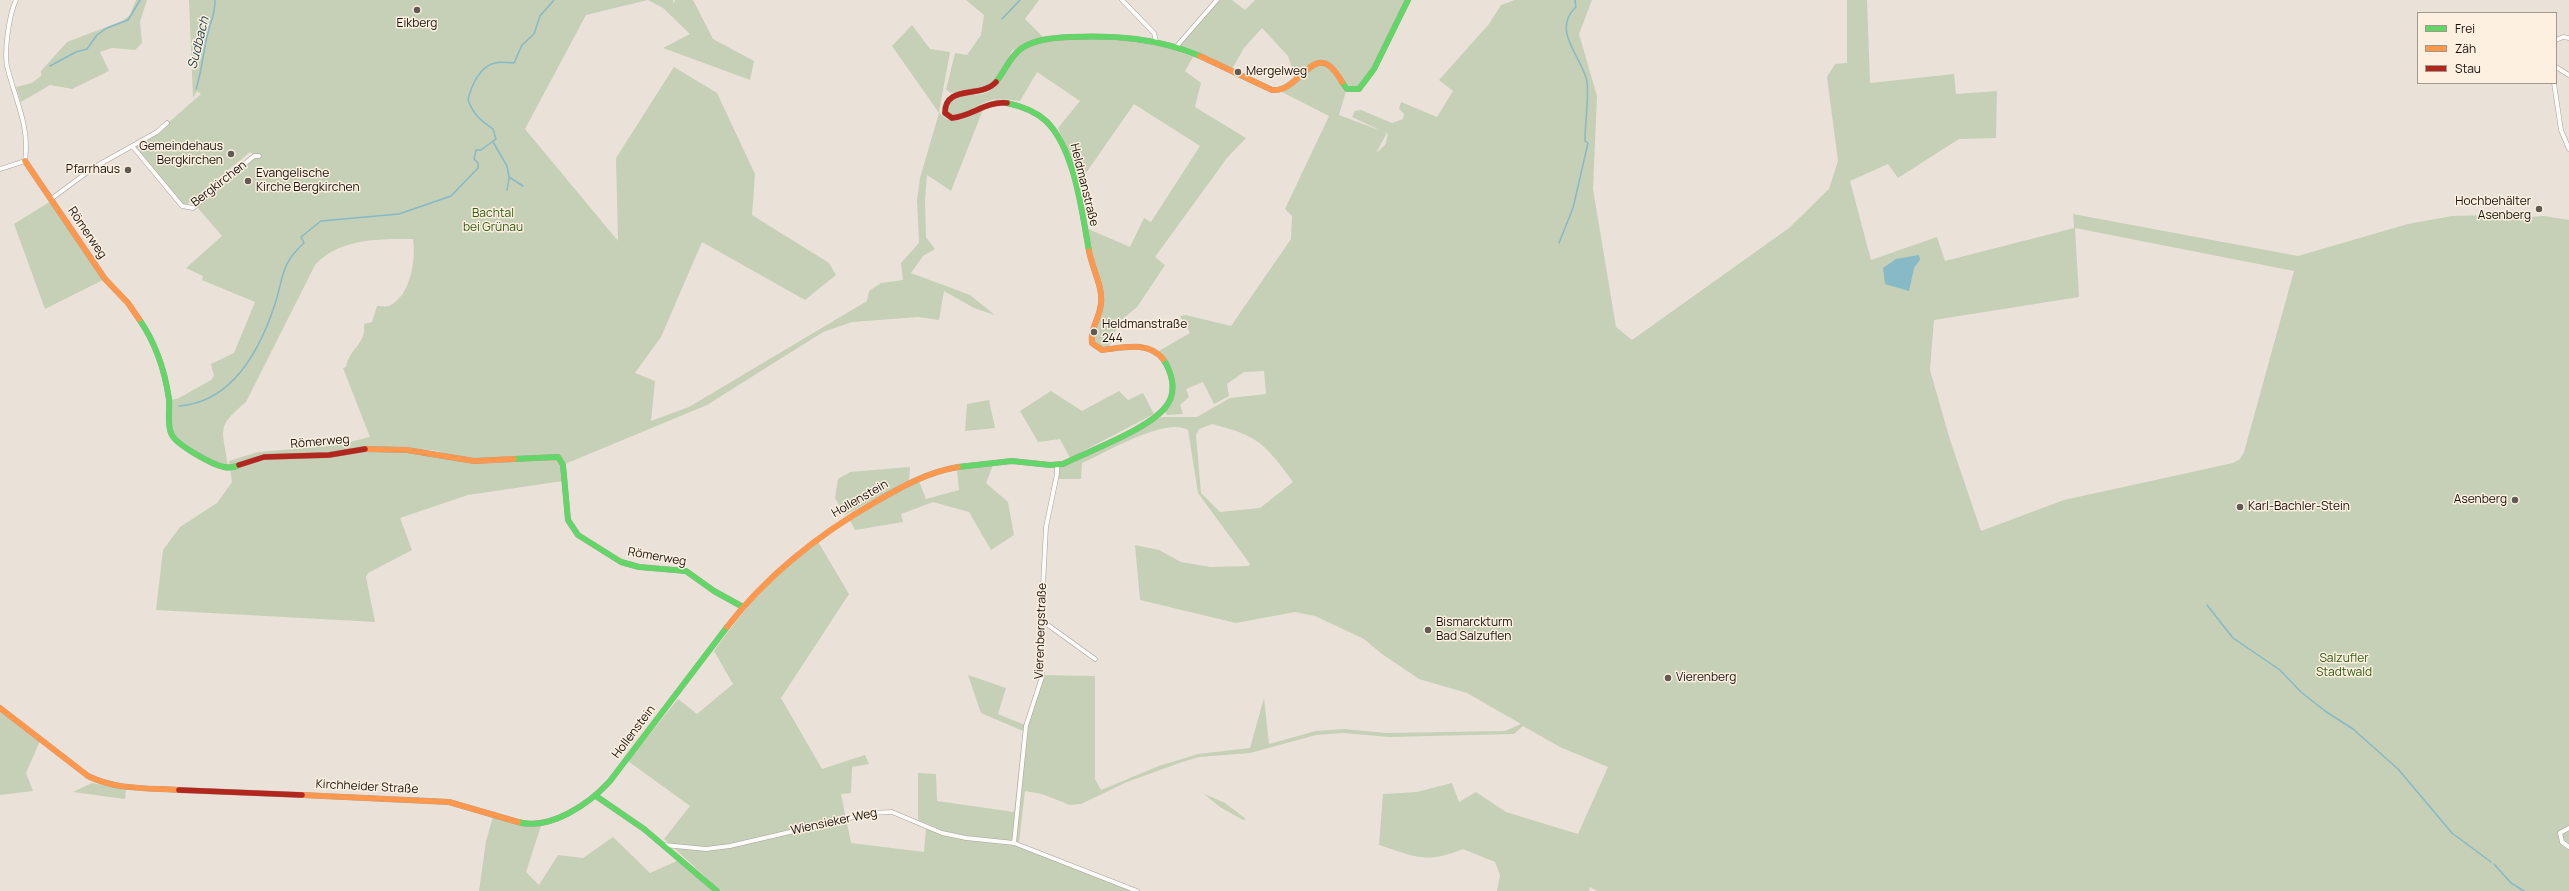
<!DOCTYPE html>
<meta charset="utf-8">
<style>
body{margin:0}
#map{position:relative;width:2569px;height:891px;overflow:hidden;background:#eae2d8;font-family:Manrope,sans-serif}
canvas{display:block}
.legend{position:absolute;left:2417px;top:12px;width:140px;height:72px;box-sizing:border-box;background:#fdf0e1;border:1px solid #a1978b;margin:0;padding:5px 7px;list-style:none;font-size:12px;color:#16110b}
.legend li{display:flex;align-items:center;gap:8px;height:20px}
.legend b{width:20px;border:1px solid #a1978b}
</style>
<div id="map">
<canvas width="2569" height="891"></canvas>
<ul class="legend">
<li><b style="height:5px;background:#63d668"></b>Frei</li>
<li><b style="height:5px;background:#ff974d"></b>Zäh</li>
<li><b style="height:5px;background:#b3261e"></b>Stau</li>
</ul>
</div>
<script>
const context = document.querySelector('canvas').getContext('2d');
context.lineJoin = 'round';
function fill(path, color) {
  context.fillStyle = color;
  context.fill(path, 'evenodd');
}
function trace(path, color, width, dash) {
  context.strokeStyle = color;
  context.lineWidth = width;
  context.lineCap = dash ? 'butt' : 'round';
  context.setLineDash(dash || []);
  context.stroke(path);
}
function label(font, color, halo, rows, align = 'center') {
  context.font = font + ' Manrope,sans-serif';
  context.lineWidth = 3;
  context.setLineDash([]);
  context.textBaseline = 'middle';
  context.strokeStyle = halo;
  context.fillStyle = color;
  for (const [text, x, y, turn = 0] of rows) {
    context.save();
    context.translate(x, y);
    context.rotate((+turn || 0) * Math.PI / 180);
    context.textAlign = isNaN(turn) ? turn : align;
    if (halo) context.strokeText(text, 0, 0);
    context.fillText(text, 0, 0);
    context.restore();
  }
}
fill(new Path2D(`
 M136 0H147L140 22 142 43 135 50 112 48 100 52 109 71 72 89 50 85 21 102 16 87 32 83 41 76V71L67 42 122 21 130 15Z
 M189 0H673L674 4 675 0H693L713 39 754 61 750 80 663 48 690 34 663 8 648 0 586 15 525 129 618 241 616 158 674 67 717 93 755 174 752 215 829 263 836 275 805 300 702 242 661 337 635 373 655 381 651 421 689 407 867 301 869 291 881 283 903 280 901 263 919 243 917 200 920 178 939 113 892 46 912 25 930 49 950 52 939 112C952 130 969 116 984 107L951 191 927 175 925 200 926 237 935 249 923 256 911 273 970 295 995 315 974 308 944 291 939 320 918 317 852 322 823 332 707 405 565 464 558 455 468 461 437 451 408 448 371 450 407 452 474 463 557 459 562 465 563 481 468 495 400 518 412 550 368 573 366 577 375 622 156 610 163 550 180 527 217 503 232 482 229 461 258 452 338 445 370 437 343 368 346 367C349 349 367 343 364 324L372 322 377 306C380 306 386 307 389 306 411 296 416 259 413 239 379 239 340 238 315 265L246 402C215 428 223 428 228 466L205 457 173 437 170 400 179 398 211 380 214 376 211 364 234 353 255 302 202 280 203 276 186 268 222 236 197 207 256 156 250 152 186 205 182 204 135 147 151 138 201 94 197 91 193 98Z
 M966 0H1039L1025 19 1044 38 1029 41 1012 51 995 82 988 87 951 93 946 90 955 53 967 55 981 35 984 15Z
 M1220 0H1232L1245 10 1255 0H1407L1380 55 1359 87C1342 89 1345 75 1335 67 1331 64 1324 63 1320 61L1295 77 1288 56 1262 28 1244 48 1232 69 1180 46Z
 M1515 0H1592L1579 34 1597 96 1593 189 1616 327 1632 340 1789 228 1829 189 1838 161 1827 77 1835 64 1847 63V0H1867L1870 83 1954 74 1956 94 1997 91 1996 138 1959 139 1898 178 1888 164 1850 181 1871 260 1937 237 1945 261 2074 228 2073 214 2298 256 2408 224 2452 216 2527 214 2528 217 2544 216 2569 220V891H1597L1590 887 1589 891H1497L1500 875 1495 862 1463 849C1426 864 1416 857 1379 845L1383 794 1417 792 1452 783 1459 802 1476 792 1506 812 1578 834 1608 767 1560 747 1523 726 1514 734 1389 737 1343 733 1316 735 1250 753 1199 757 1182 762 1127 782 1081 804 1070 805 1042 794 1025 791 1019 842 967 836 944 831 918 820V773L936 774 937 801 1014 812 1023 731 981 713 968 675 1006 688 998 714 1025 725 1043 675 1095 676V779L1101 790 1159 766 1198 754 1250 748 1264 698 1269 744 1316 731 1344 729 1386 733 1505 731 1521 724 1467 693 1419 679 1382 654 1364 639 1315 616 1295 612 1236 623 1140 600 1135 545 1159 550 1181 562 1210 567 1249 566 1250 564 1198 493 1188 430C1167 416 1104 453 1082 463L1081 479H1057L1060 467 1161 417H1197L1230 398 1266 394 1264 371 1244 372 1227 384 1229 396 1214 404 1203 382 1186 389 1189 397 1180 405 1183 414 1167 415 1165 412C1176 387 1181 373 1159 351L1190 333 1180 316 1186 315 1231 326 1291 239 1292 216 1285 209 1329 116 1282 92C1293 82 1316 53 1332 69 1338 75 1342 84 1346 91L1339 115 1387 133 1376 153 1385 145 1388 134 1352 117 1355 111 1361 110 1392 123 1403 119 1404 114 1399 109 1401 102 1437 117 1453 91 1439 80 1489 24 1501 5ZM2075 228 2294 271 2244 452 2240 459 2233 463 2064 500 1981 531 1950 440 1930 370 1934 320 2079 297ZM1212 424C1259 436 1265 444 1293 482L1260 508 1220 512 1201 493 1196 435 1199 429Z
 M1110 38C1139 40 1166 46 1193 57L1185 71 1201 83 1195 107 1246 138 1227 158 1155 257 1165 265 1137 307 1119 322 1109 347C1101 348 1097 346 1093 339L1103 309 1086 228 1130 247 1144 218 1151 222 1200 146 1134 104 1077 186 1071 157 1058 128 1080 101 1037 72 1020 101C1012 100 1001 98 992 100 977 103 961 123 947 112L946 105C962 89 976 100 991 90 1004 81 1004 65 1015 55 1035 35 1083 39 1110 38Z
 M51 201 103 280 45 309 14 224Z
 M1051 391 1082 411 1119 391 1128 400 1143 393 1154 414 1070 458 1060 439 1038 442 1020 411Z
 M989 400 995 428 965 431 967 404Z
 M993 465 986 483 1008 502 1014 535 991 550 969 512 933 502 901 514 903 522 855 530 849 519 919 481 926 499 959 490 957 469Z
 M910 467 909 481 845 515 835 498 838 479 850 472Z
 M817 540 849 594 781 698 822 769 865 755 869 764 852 767 851 793 841 794 851 843 924 852 926 828 939 833 1014 845 1134 891H721L664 839 690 806 628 761 678 699 697 714 733 684 714 651C746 606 774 576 817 540Z
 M0 710 40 741 26 773 33 791 0 795Z
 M92 783 126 789 125 799 73 792Z
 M1204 794 1225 803 1246 819 1243 820 1220 807Z
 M493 817 526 826H541L526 872 539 885 558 855 583 858 613 837 650 873 679 860 713 891H479L486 841Z`), '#c5d0b6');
fill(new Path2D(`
 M1919 255 1920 260 1914 268 1909 291 1885 284 1883 268 1896 259Z`), '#87b9c6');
trace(new Path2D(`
 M1002 19 1020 0
 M50 66 76 52 87 49 97 35 107 28 128 20 140 0
 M196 89C202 71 203 52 208 33 211 19 215 16 215 0
 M493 142 507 166 509 177 523 186
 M507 190 509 178
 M1559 243 1573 208 1588 143 1585 141C1585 122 1589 100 1587 82 1584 59 1550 31 1576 7L1575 0
 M179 406C232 402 260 350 275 304 284 276 280 265 304 243L301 237 321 221 399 214 451 196 478 168V163L474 159 476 150H481L496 139 493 129C481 121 473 114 468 100 471 86 480 66 495 63 501 61 508 63 514 63L522 45 534 34 540 16 554 0
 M2207 605 2233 638 2280 670 2301 692 2325 711 2353 729 2398 769 2452 833 2491 862
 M2494 864 2511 883 2524 891`), '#87b9c6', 1.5);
const street = new Path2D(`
 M1122 0 1154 33 1156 41
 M2556 40 2563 37 2569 38
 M1176 47 1217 0
 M2556 67 2569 75
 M2554 83 2561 130 2569 149
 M133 147 182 206 193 208 254 156H259
 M0 169 25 161C30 128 16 101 8 70 3 55 9 15 16 0
 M51 199 93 168 157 132 167 123
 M1041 620 1095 659
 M2569 828 2560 833 2562 842 2569 847
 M1014 843 1026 726 1042 677 1040 644 1046 527 1057 474V465
 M664 845 706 849 730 846 871 813 892 812 942 833 966 838 1014 843 1137 891`);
const fast = new Path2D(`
 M996 82C1005 71 1010 56 1022 48 1036 39 1054 38 1070 37 1115 35 1157 38 1200 56
 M1342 82 1347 89H1359L1374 69 1408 0
 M1007 103C1021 106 1035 111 1046 121 1075 149 1082 213 1089 251
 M139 319C155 342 165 372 169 399 170 410 167 423 171 433 174 444 213 465 224 467 229 468 235 467 239 465
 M514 459 558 457 563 465 568 520 578 535 621 562 639 567 686 571 714 591 743 607
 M958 467 1012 461 1050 465 1063 464C1089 451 1152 428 1167 405 1177 391 1172 372 1163 359
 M596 796 644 829 717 891
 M518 822C550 831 589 804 610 781L727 627`);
const slow = new Path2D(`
 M1200 56 1272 90C1302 93 1315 33 1342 82
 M25 161 105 279 128 303 139 319
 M1089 251C1092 268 1103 287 1101 303 1100 318 1090 328 1092 343L1102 350C1122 348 1148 340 1163 359
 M365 449 407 450 474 461 514 459
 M727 627C768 574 819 534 877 501 903 486 928 472 958 467
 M0 708 88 776C116 790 148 788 179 790
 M302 795 449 802 518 822`);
const jam = new Path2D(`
 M996 82C981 99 945 84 945 113L952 118C972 116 986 101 1007 103
 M239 465 264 457 329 455 365 449
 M179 790 302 795`);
trace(street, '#a7a199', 5);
trace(fast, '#a7a199', 6);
trace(slow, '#a7a199', 6);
trace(jam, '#a7a199', 6);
trace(street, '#fcfbf9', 4);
trace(fast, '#63d668', 5.5);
trace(slow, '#ff974d', 5.5);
trace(jam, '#b3261e', 5.5);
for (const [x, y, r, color] of [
 [417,10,4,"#605a53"],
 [1238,72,4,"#605a53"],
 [231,154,4,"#605a53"],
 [128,170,4,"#605a53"],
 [248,181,4,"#605a53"],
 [2539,209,4,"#605a53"],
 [1094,332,4,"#605a53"],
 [2515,500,4,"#605a53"],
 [2240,507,4,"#605a53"],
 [1428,630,4,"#605a53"],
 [1668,678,4,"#605a53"]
]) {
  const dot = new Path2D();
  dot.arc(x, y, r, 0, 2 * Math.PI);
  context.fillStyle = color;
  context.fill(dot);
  trace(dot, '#fdf0e1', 1.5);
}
label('12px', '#16110b', '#fdf0e1', [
 ["Eikberg",417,24,"center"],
 ["Mergelweg",1246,72],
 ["Gemeindehaus",223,147,"right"],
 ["Bergkirchen",223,161,"right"],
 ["Pfarrhaus",120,170,"right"],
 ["Evangelische",256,174],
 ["Kirche Bergkirchen",256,188],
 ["Hochbehälter",2531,202,"right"],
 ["Asenberg",2531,216,"right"],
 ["Heldmanstraße",1102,325],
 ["244",1102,339],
 ["Asenberg",2507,500,"right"],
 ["Karl-Bachler-Stein",2248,507],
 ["Bismarckturm",1436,623],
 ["Bad Salzuflen",1436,637],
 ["Vierenberg",1676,678]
], 'left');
label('12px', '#16110b', '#fdf0e1', [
 ["Bergkirchen",219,184,-38],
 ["Heldmanstraße",1084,185,76],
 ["Römerweg",87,233,56],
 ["Römerweg",320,442,-5],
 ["Hollenstein",860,499,-30],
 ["Römerweg",657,557,10],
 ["Vierenbergstraße",1041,631,-88],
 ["Hollenstein",634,732,-53],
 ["Kirchheider Straße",367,787,3],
 ["Wiensieker Weg",834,822,-12]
]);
label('12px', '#305b13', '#fdf0e1', [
 ["Bachtal",493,214],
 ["bei Grünau",493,228],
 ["Salzufler",2344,659],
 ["Stadtwald",2344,673]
]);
label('italic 13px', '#183b47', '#fdf0e1', [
 ["Sudbach",199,43,-76]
]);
</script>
